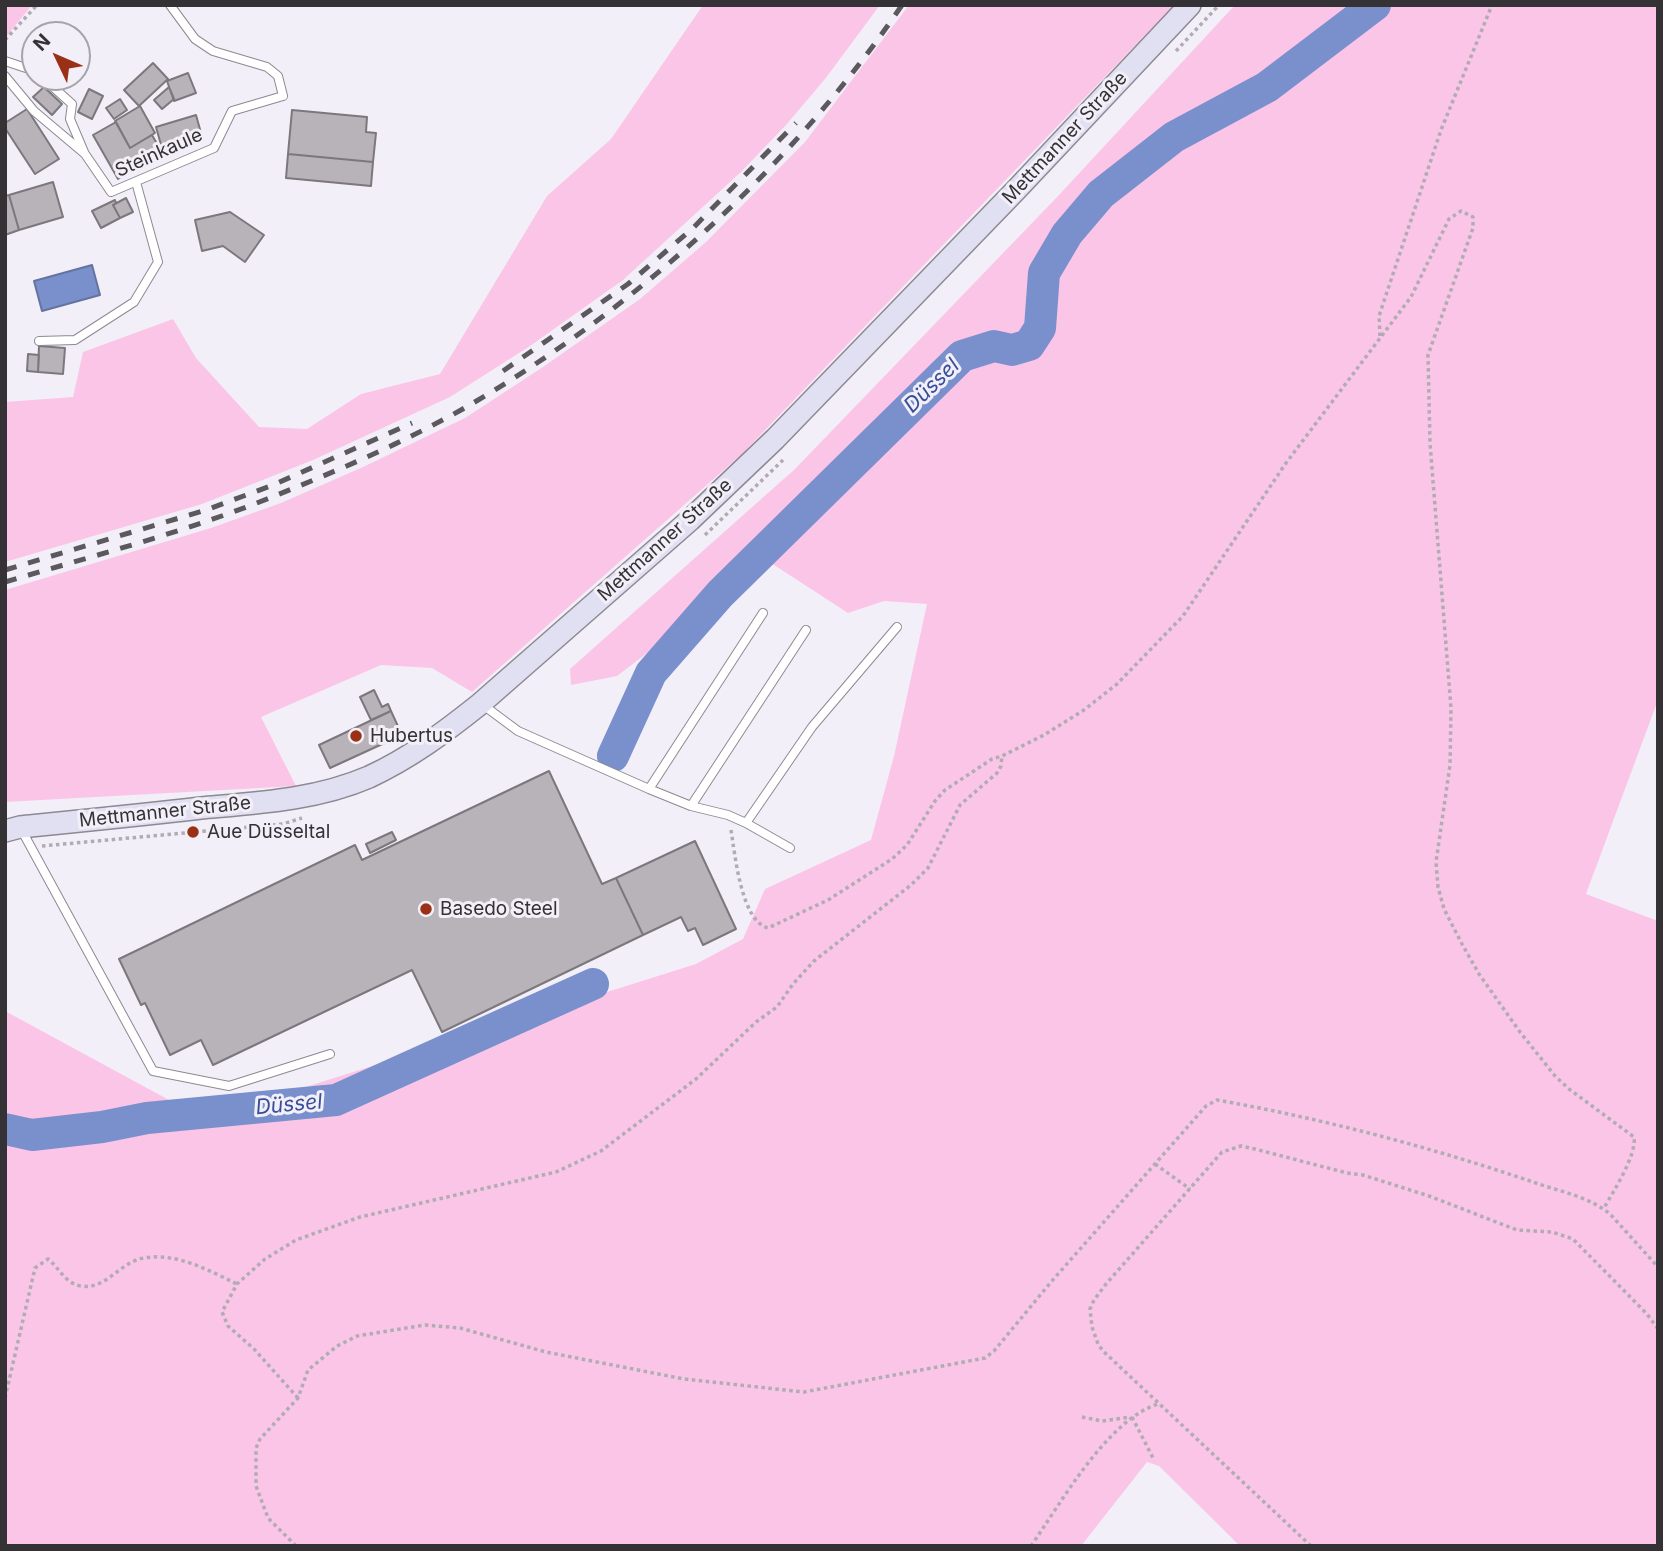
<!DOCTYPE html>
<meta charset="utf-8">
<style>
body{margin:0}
#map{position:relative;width:1663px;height:1551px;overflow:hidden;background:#f3eff8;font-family:Inter,sans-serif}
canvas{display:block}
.frame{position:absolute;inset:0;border:7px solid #343235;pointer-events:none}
.north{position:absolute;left:21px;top:21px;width:70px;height:70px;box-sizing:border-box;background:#f3eff8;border:2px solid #a7a3aa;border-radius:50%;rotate:314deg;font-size:19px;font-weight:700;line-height:28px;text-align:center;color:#343235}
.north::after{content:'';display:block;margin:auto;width:24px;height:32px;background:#9a3117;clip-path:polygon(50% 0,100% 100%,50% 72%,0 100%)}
</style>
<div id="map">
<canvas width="1663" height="1551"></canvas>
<div class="frame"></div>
<div class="north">N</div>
</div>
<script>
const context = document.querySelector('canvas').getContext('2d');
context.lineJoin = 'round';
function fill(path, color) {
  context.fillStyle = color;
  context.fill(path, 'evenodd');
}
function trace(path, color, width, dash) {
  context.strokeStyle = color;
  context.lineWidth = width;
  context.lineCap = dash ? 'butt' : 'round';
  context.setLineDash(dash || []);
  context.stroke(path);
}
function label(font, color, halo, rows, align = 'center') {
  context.font = font + ' Inter,sans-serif';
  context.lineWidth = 6;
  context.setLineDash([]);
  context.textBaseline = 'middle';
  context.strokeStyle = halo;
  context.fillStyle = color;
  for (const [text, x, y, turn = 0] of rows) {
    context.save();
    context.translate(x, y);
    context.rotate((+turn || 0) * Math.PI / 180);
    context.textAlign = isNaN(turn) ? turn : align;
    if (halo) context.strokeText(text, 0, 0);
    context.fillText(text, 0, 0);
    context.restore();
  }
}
fill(new Path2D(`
 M5 5H32L5 38Z
 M703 5H880L825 79 786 125 741 172 623 280 530 346 450 397 313 460 202 504 5 562V402L73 397 83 352 173 319 196 358 259 427 307 429 361 394 440 374 547 196 611 139Z
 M909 5H1174L743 453 472 692 432 668 381 665 261 717 296 786 5 802V590L211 528 281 503 363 467 465 418 543 367 640 299 706 242 805 142Z
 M1235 5H1658V700L1586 894 1658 921V1546H1240L1159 1466 1147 1462 1081 1546H5V1011L204 1119 696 964 743 939 765 889 871 840 894 756 927 604 884 601 848 613 768 561 617 676 571 685 570 669 795 469 1059 195Z`), '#fbc5e7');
const water = new Path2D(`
 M92 265 100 295 42 311 34 281Z`);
fill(water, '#7990cd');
trace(water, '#64749f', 2);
trace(new Path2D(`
 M613 756 651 673 720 594 962 356 994 346 1012 350 1029 345 1040 328 1044 273 1067 234 1101 194 1174 137 1267 87 1375 5
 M5 1129 32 1135 102 1127 147 1118 336 1100 593 984`), '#7990cd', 32);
const building = new Path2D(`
 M153 63 168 79 139 106 124 90Z
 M188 73 196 93 174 101 167 81Z
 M44 87 62 104 52 115 33 97Z
 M169 87 174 99 162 109 154 100Z
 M89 89 103 96 92 119 78 112Z
 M120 99 127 110 114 119 106 108Z
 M140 106 155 133 130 148 115 121Z
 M27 109 59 159 35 174 5 128V123Z
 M292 110 367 117 366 132 376 133 373 162 288 154Z
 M196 115 203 140 163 152 156 127Z
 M116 122 130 148 152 135 163 154 118 179 93 135Z
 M288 154 373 162 371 186 286 178Z
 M53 182 63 217 19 230 9 195Z
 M9 195 19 230 5 235V196Z
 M126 198 133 212 120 218 113 205Z
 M115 200 116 203 113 205 120 218 101 228 92 211Z
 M230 212 264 235 245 262 223 246 202 251 195 220Z
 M39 346 65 348 63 374 38 372Z
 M28 354 39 355 38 372 27 371Z
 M374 690 382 707 388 704 391 711 371 720 360 697Z
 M391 711 402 735 330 768 319 745Z
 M549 771 602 884 616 878 643 935 442 1032 412 970 213 1065 201 1040 170 1055 145 1003 141 1005 119 959 355 845 362 860Z
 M392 832 396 840 370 853 366 844Z
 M695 841 736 929 703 945 695 928 688 931 681 917 643 935 616 878Z`);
fill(building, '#b8b2b9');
trace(building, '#7c777d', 2);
const lane = new Path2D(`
 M5 61 35 71
 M5 76 34 111 85 154 111 192 214 148 232 111 283 96 278 76 267 67 213 51 195 39 170 5
 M42 77 72 104 70 119 84 152
 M39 341 75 340 134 302 158 262 136 182
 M483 705 518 731 649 789 691 806 728 815 746 823 790 848
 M649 789 763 613
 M691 806 806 630
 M746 823 812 727 897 627
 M21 829 153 1071 229 1086 330 1054`);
const secondary = new Path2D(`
 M5 831 20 827C80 821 141 815 201 808 257 803 316 800 369 777 410 758 445 732 480 704L690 520 775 439 1016 190 1190 5`);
trace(lane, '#8d8991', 10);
trace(secondary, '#8d8991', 24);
trace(new Path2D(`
 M5 40 37 5
 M1176 51 1219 5
 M1380 336 1379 316 1441 130 1492 5
 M705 535 783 460
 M731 830C735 854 741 921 768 928L828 900 892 859 907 845 935 801 945 790 992 759 1002 756 1044 735 1084 710 1117 684 1183 616 1286 463 1411 297 1449 219 1461 211 1473 217V228L1428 355 1430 443 1451 708 1450 765 1436 862 1438 887 1444 909 1462 944 1479 974 1520 1032 1555 1076 1569 1089 1634 1137C1637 1155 1613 1192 1604 1208
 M42 846 283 824 302 818
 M1155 1164 1190 1189
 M5 1398 35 1268 48 1259C60 1268 64 1283 81 1286 107 1290 119 1262 144 1258 176 1252 210 1271 237 1284
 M298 1398 254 1349 228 1326 222 1312 237 1284 265 1259 296 1240 360 1217 556 1172 601 1151 696 1079 756 1022 777 1007 793 984 814 961 911 885 928 868 960 805 997 773 1001 766 1002 756
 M1082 1417 1102 1421 1130 1417
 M1132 1417 1153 1458
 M296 1546 268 1518 256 1486V1448L260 1439 298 1398 308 1370 337 1346 357 1336 425 1325 460 1328 546 1352 684 1379 804 1392 985 1358 994 1351 1051 1282 1206 1106 1217 1100C1324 1119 1430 1147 1533 1182 1558 1191 1591 1197 1611 1215L1658 1267
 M1031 1546C1061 1503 1107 1420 1158 1404
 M1311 1546 1103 1351 1098 1344 1092 1327 1090 1309 1094 1300 1106 1284 1222 1152 1241 1146 1255 1149 1347 1173 1363 1175 1429 1196 1517 1230 1552 1232 1573 1239 1647 1314 1658 1329`), '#afacb3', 3.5, [3.5, 3.5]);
trace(lane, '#fff', 8);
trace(secondary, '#e1e0f3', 21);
trace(new Path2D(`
 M503 371 628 284 693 228 796 123
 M5 570 206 510 273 485 412 423
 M5 582C96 555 189 531 277 495 339 470 402 443 461 410 632 312 791 169 902 5`), '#5c595e', 5, [12, 12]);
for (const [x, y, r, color] of [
 [356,736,7,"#9a3117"],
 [193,832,7,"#9a3117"],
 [426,909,7,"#9a3117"]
]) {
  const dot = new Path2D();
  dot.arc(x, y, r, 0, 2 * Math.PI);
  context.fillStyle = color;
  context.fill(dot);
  trace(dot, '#f3eff8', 2.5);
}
label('19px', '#343235', '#f3eff8', [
 ["Mettmanner Straße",1065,138,-47],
 ["Steinkaule",159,153,-24],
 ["Mettmanner Straße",665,540,-42],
 ["Mettmanner Straße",165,812,-6]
]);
label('19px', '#343235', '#f3eff8', [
 ["Hubertus",370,736],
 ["Aue Düsseltal",207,832],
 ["Basedo Steel",440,909]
], 'left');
label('italic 21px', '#374f9a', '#f3eff8', [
 ["Düssel",932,386,-44],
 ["Düssel",289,1105,-5]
]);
</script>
